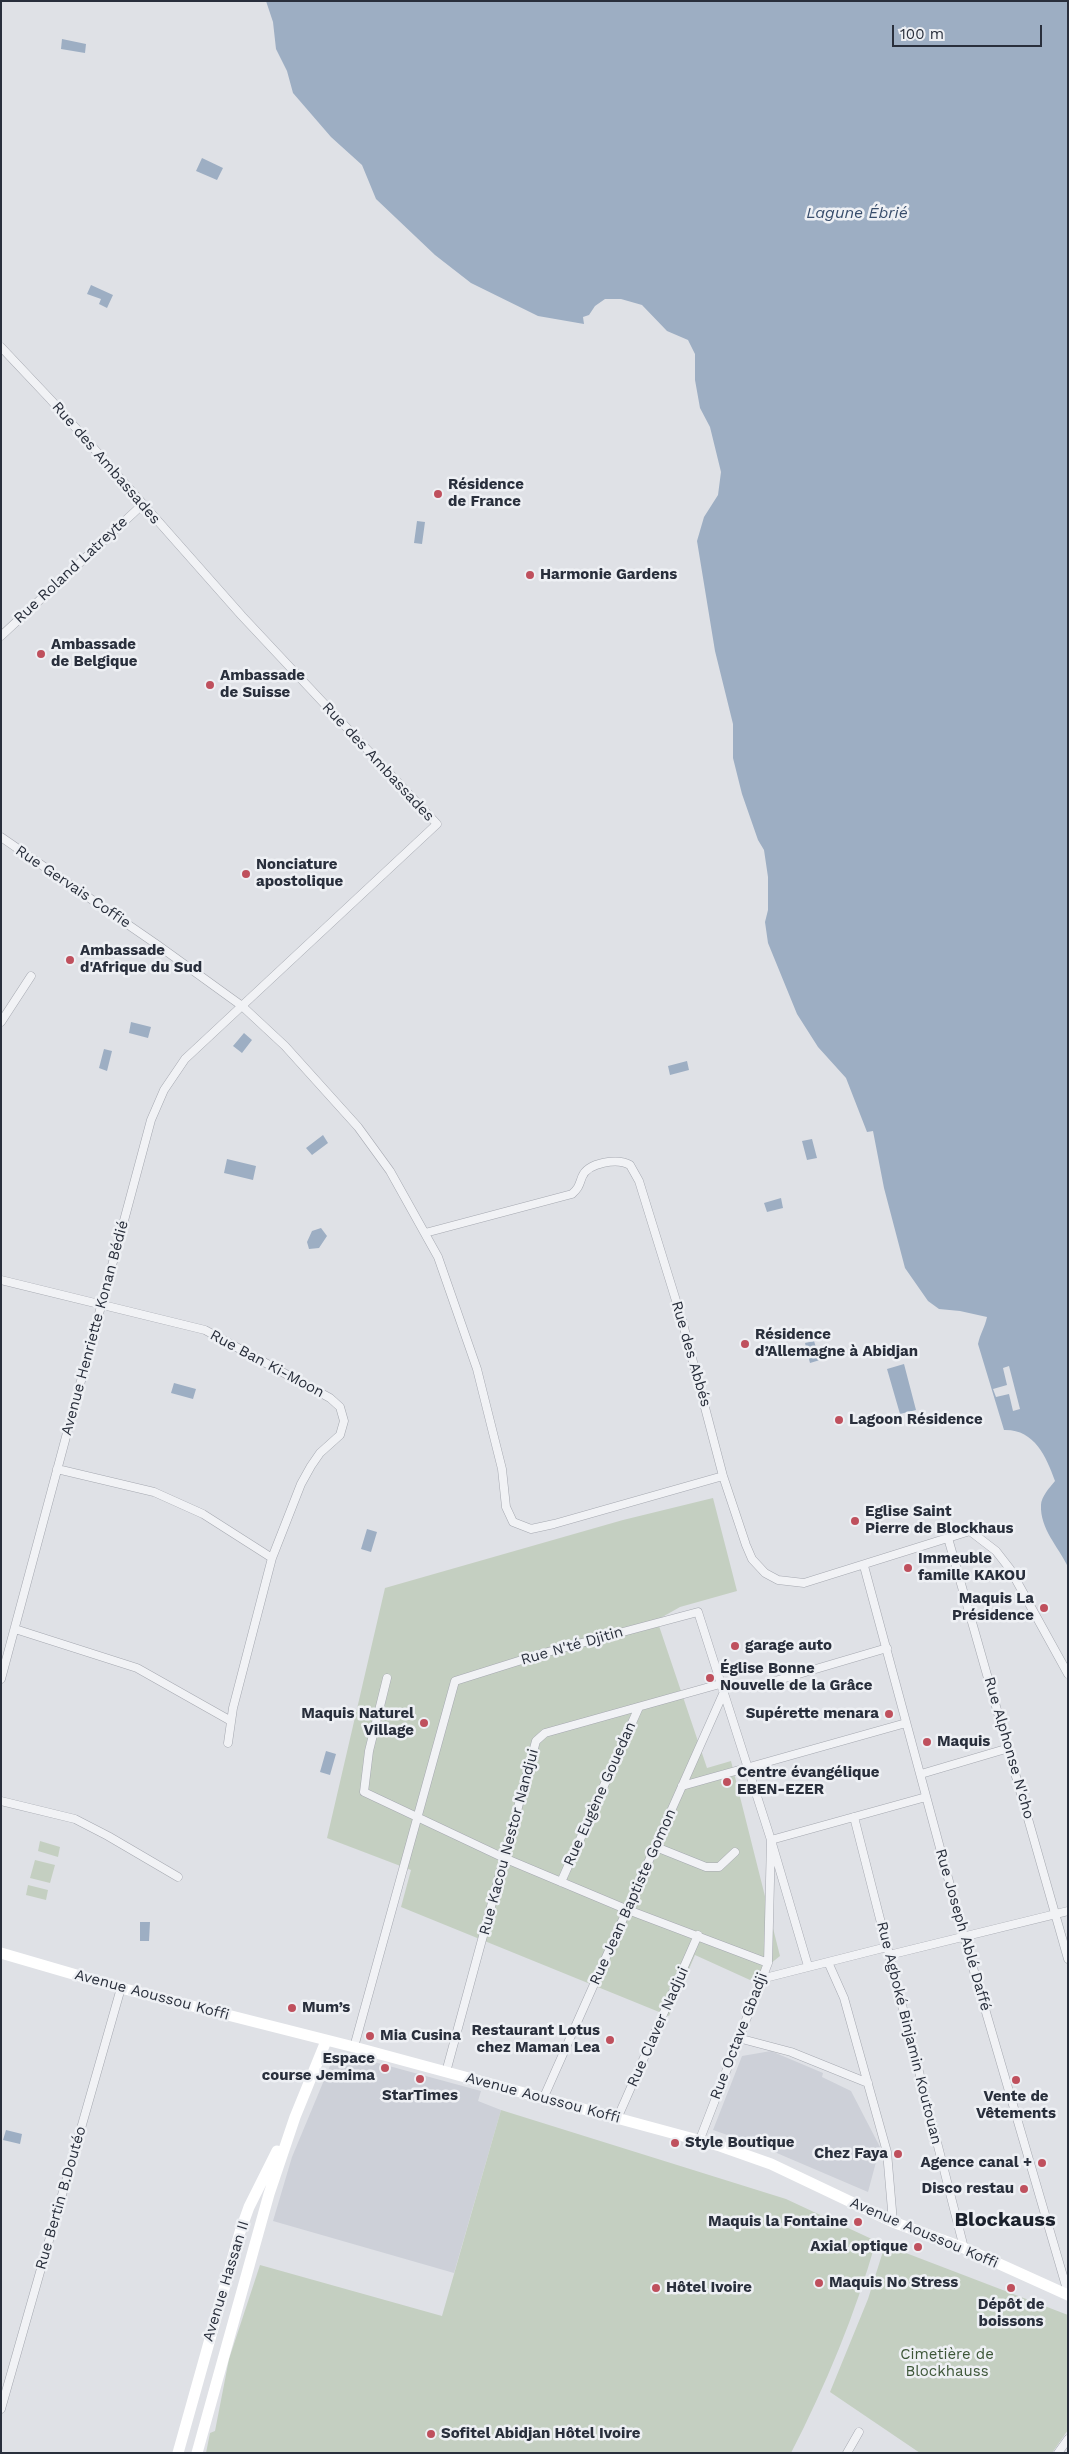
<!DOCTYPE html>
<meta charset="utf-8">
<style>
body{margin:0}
#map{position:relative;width:1069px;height:2454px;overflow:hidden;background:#dfe1e6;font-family:"Work Sans",sans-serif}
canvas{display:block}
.frame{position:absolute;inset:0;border:2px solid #292f3c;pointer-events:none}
.scale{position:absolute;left:892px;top:25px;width:150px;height:22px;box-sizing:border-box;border:2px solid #292f3c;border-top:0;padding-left:6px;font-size:15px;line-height:18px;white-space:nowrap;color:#292f3c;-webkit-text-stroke:4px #eef0f4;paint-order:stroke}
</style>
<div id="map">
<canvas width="1069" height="2454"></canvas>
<div class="frame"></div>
<div class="scale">100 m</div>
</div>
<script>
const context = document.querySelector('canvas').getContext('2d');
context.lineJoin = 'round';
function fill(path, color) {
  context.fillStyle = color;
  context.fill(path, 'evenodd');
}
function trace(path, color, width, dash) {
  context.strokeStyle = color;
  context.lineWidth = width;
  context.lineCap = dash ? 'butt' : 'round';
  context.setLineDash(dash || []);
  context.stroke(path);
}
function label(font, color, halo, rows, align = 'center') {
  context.font = font + ' "Work Sans",sans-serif';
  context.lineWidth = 5;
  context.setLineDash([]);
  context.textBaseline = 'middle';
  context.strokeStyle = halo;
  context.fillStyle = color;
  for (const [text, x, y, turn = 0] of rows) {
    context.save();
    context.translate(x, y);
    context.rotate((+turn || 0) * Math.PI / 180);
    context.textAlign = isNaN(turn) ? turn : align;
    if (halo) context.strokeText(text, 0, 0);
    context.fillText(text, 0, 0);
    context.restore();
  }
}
fill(new Path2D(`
 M771 2051 823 2073 822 2077 851 2091 880 2147 868 2192 765 2148 713 2130 742 2056Z
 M341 2053 481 2091 478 2101 501 2110 454 2273 273 2221 292 2157 332 2061Z`), '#cdd0d8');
fill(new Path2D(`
 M713 1498 737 1591 680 1607 657 1620 707 1768 731 1761 780 1956 750 1980 695 1955 669 2016 401 1907 411 1870 327 1838 385 1588 623 1520Z
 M40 1841 60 1847 58 1857 38 1851Z
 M35 1860 55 1865 50 1883 30 1878Z
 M28 1885 48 1890 46 1900 26 1895Z
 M501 2110 786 2199 876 2241C855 2315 826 2385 791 2453H206L210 2433 215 2431 229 2359 260 2265 442 2316Z
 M885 2245 1068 2315V2430L1052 2453H920L830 2392 868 2299Z`), '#c4cfc1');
fill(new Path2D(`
 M266 1H1068V1567C1058 1546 1040 1529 1041 1505 1041 1497 1050 1487 1055 1481 1046 1456 1034 1429 1004 1430L978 1344C980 1334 985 1327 987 1317L960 1311 939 1309 928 1301 905 1268 884 1188 873 1131 867 1132 846 1078 818 1047 797 1014 768 943 765 922 768 910V877L764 850 758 840 742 794 733 758V724L715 651 697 541 704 517 718 495 721 472 710 427 700 408 695 380V354L688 340 667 331 642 305 621 299H605L595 306 589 315 583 317 584 324 538 316 471 283 435 255 376 199 362 165 331 137 293 93 287 71 276 49 273 22Z
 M62 39 86 44 85 53 61 49Z
 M202 158 223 168 217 180 196 171Z
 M91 285 113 295 107 308 99 304 101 299 87 294Z
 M417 521 425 522 422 544 414 543Z
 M131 1022 151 1027 148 1038 129 1033Z
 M244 1033 252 1040 242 1053 233 1046Z
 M104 1049 112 1051 107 1071 99 1068Z
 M687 1061 689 1070 670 1075 668 1066Z
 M323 1135 328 1143 312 1155 306 1148Z
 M812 1139 817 1158 807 1160 802 1141Z
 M227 1159 256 1166 253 1180 224 1173Z
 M781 1198 783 1208 767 1212 764 1203Z
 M321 1228 327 1236 319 1248 309 1249 307 1242 312 1231Z
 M814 1341 820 1360 810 1363 805 1343Z
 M904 1364 916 1410 900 1414 887 1369Z
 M174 1383 196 1389 193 1399 171 1393Z
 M367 1529 377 1532 371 1552 361 1549Z
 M326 1751 336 1754 330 1775 320 1772Z
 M140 1922H150L149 1941H140Z
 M6 2130 22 2134 20 2144 3 2140Z`), '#9daec3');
fill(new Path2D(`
 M1009 1366 1020 1409 1013 1411 1009 1394 996 1397 993 1389 1007 1385 1003 1368Z`), '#dfe1e6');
const street = new Path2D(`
 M1 347 51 400 242 616 437 824 185 1059 164 1090 151 1120 1 1679
 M1 636 142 505
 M1 837 159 946 242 1006 285 1046 358 1127 390 1171 438 1257 477 1369 502 1469 506 1507 513 1522 531 1529 554 1524 723 1476
 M1 1022 31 976
 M425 1233 572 1194C579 1188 579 1185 582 1177 588 1162 618 1158 630 1165L639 1181 682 1320 723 1476 746 1545 752 1559 765 1573 778 1580 804 1583 970 1531 996 1551 1010 1569 1068 1674
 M1 1280 205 1330 330 1398 340 1407 344 1421 340 1435 320 1453 311 1466 301 1484 272 1558 233 1708 228 1743
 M57 1469 154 1492 203 1514 272 1558
 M948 1538 1068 1959
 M864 1566 964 1937 1068 2293
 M15 1629 137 1668 231 1721
 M387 1678 369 1751 364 1792 504 1858 628 1910 768 1963
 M775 1681 887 1648
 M921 1774 1009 1748
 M682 1786 906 1723
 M1 1801 75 1819 108 1836 178 1877
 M854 1817 964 2248
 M656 1847 706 1867H719L735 1852
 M561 1882 639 1707
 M889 1955 1068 1911
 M828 1962 844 1998 887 2152 893 2222
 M761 1979 887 1947
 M738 2038 791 2052 868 2083
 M354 2047 455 1681 544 1653 698 1612 771 1840 808 1966
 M446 2072 536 1741 545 1733 720 1684
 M543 2099 723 1694
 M617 2119 698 1935
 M700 2139 768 1963 771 1840 926 1797
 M1 2409 121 1988
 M847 2453 859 2432
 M1058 2453 1068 2439`);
trace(street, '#a5a8b0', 9);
trace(street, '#f1f2f5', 8);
trace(new Path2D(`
 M1 1953 121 1988 354 2047 720 2146 771 2164 893 2222 964 2248 1068 2295
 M178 2453 240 2232 249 2207 277 2151
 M197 2453 269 2194 295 2117 326 2041`), '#fff', 11);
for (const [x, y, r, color] of [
 [438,494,5,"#bf505d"],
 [530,575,5,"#bf505d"],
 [41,654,5,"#bf505d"],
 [210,685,5,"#bf505d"],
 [246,874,5,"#bf505d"],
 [70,960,5,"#bf505d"],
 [745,1344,5,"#bf505d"],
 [839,1420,5,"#bf505d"],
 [855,1521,5,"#bf505d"],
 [908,1568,5,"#bf505d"],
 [1044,1608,5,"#bf505d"],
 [735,1646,5,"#bf505d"],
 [710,1678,5,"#bf505d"],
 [889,1714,5,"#bf505d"],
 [424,1723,5,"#bf505d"],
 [927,1742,5,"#bf505d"],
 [727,1782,5,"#bf505d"],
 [292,2008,5,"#bf505d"],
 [370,2036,5,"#bf505d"],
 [610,2040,5,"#bf505d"],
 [385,2068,5,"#bf505d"],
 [420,2079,5,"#bf505d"],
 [1016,2080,5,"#bf505d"],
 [675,2143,5,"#bf505d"],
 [898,2154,5,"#bf505d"],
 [1042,2163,5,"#bf505d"],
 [1024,2189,5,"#bf505d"],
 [858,2222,5,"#bf505d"],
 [918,2247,5,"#bf505d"],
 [819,2283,5,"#bf505d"],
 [656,2288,5,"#bf505d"],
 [1011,2288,5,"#bf505d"],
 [431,2434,5,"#bf505d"]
]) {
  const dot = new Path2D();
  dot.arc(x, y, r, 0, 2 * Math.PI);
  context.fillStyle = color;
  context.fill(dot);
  trace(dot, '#eef0f4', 2);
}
label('15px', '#292f3c', '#eef0f4', [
 ["Rue des Ambassades",106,463,49],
 ["Rue Roland Latreyte",71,570,-43],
 ["Rue des Ambassades",378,762,47],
 ["Rue Gervais Coffie",73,887,34],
 ["Avenue Henriette Konan Bédié",95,1328,-75],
 ["Rue des Abbés",691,1354,74],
 ["Rue Ban Ki-Moon",267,1364,28],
 ["Rue N'té Djitin",572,1646,-16],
 ["Rue Alphonse N'cho",1009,1748,74],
 ["Rue Eugène Gouedan",600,1794,-66],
 ["Rue Kacou Nestor Nandjui",509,1842,-75],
 ["Rue Jean Baptiste Gomon",633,1897,-66],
 ["Rue Joseph Ablé Daffé",963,1930,74],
 ["Avenue Aoussou Koffi",152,1995,15],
 ["Rue Claver Nadjui",658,2027,-66],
 ["Rue Agboké Binjamin Koutouan",909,2033,76],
 ["Rue Octave Gbadji",739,2036,-69],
 ["Avenue Aoussou Koffi",543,2098,15],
 ["Rue Bertin B.Doutéo",61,2198,-74],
 ["Avenue Aoussou Koffi",924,2233,23],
 ["Avenue Hassan II",226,2281,-73]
]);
label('bold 15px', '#292f3c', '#eef0f4', [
 ["Résidence",448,485],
 ["de France",448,502],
 ["Harmonie Gardens",540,575],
 ["Ambassade",51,645],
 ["de Belgique",51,662],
 ["Ambassade",220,676],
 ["de Suisse",220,693],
 ["Nonciature",256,865],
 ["apostolique",256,882],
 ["Ambassade",80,951],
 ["d'Afrique du Sud",80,968],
 ["Résidence",755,1335],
 ["d’Allemagne à Abidjan",755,1352],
 ["Lagoon Résidence",849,1420],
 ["Eglise Saint",865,1512],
 ["Pierre de Blockhaus",865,1529],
 ["Immeuble",918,1559],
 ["famille KAKOU",918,1576],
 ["Maquis La",1034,1599,"right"],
 ["Présidence",1034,1616,"right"],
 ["garage auto",745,1646],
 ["Église Bonne",720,1669],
 ["Nouvelle de la Grâce",720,1686],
 ["Maquis Naturel",414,1714,"right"],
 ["Village",414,1731,"right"],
 ["Supérette menara",879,1714,"right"],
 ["Maquis",937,1742],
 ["Centre évangélique",737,1773],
 ["EBEN-EZER",737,1790],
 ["Mum’s",302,2008],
 ["Restaurant Lotus",600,2031,"right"],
 ["chez Maman Lea",600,2048,"right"],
 ["Mia Cusina",380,2036],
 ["Espace",375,2059,"right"],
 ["course Jemima",375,2076,"right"],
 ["StarTimes",420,2096,"center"],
 ["Vente de",1016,2097,"center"],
 ["Vêtements",1016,2114,"center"],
 ["Style Boutique",685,2143],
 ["Chez Faya",888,2154,"right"],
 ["Agence canal +",1032,2163,"right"],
 ["Disco restau",1014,2189,"right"],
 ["Maquis la Fontaine",848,2222,"right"],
 ["Axial optique",908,2247,"right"],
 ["Maquis No Stress",829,2283],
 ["Hôtel Ivoire",666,2288],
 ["Dépôt de",1011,2305,"center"],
 ["boissons",1011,2322,"center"],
 ["Sofitel Abidjan Hôtel Ivoire",441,2434]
], 'left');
label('15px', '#3d5638', '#eef0f4', [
 ["Cimetière de",947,2355],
 ["Blockhauss",947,2372]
]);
label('italic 16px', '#384d6b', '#eef0f4', [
 ["Lagune Ébrié",857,213]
]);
label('bold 20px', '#1b212c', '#eef0f4', [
 ["Blockauss",1005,2220]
]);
</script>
